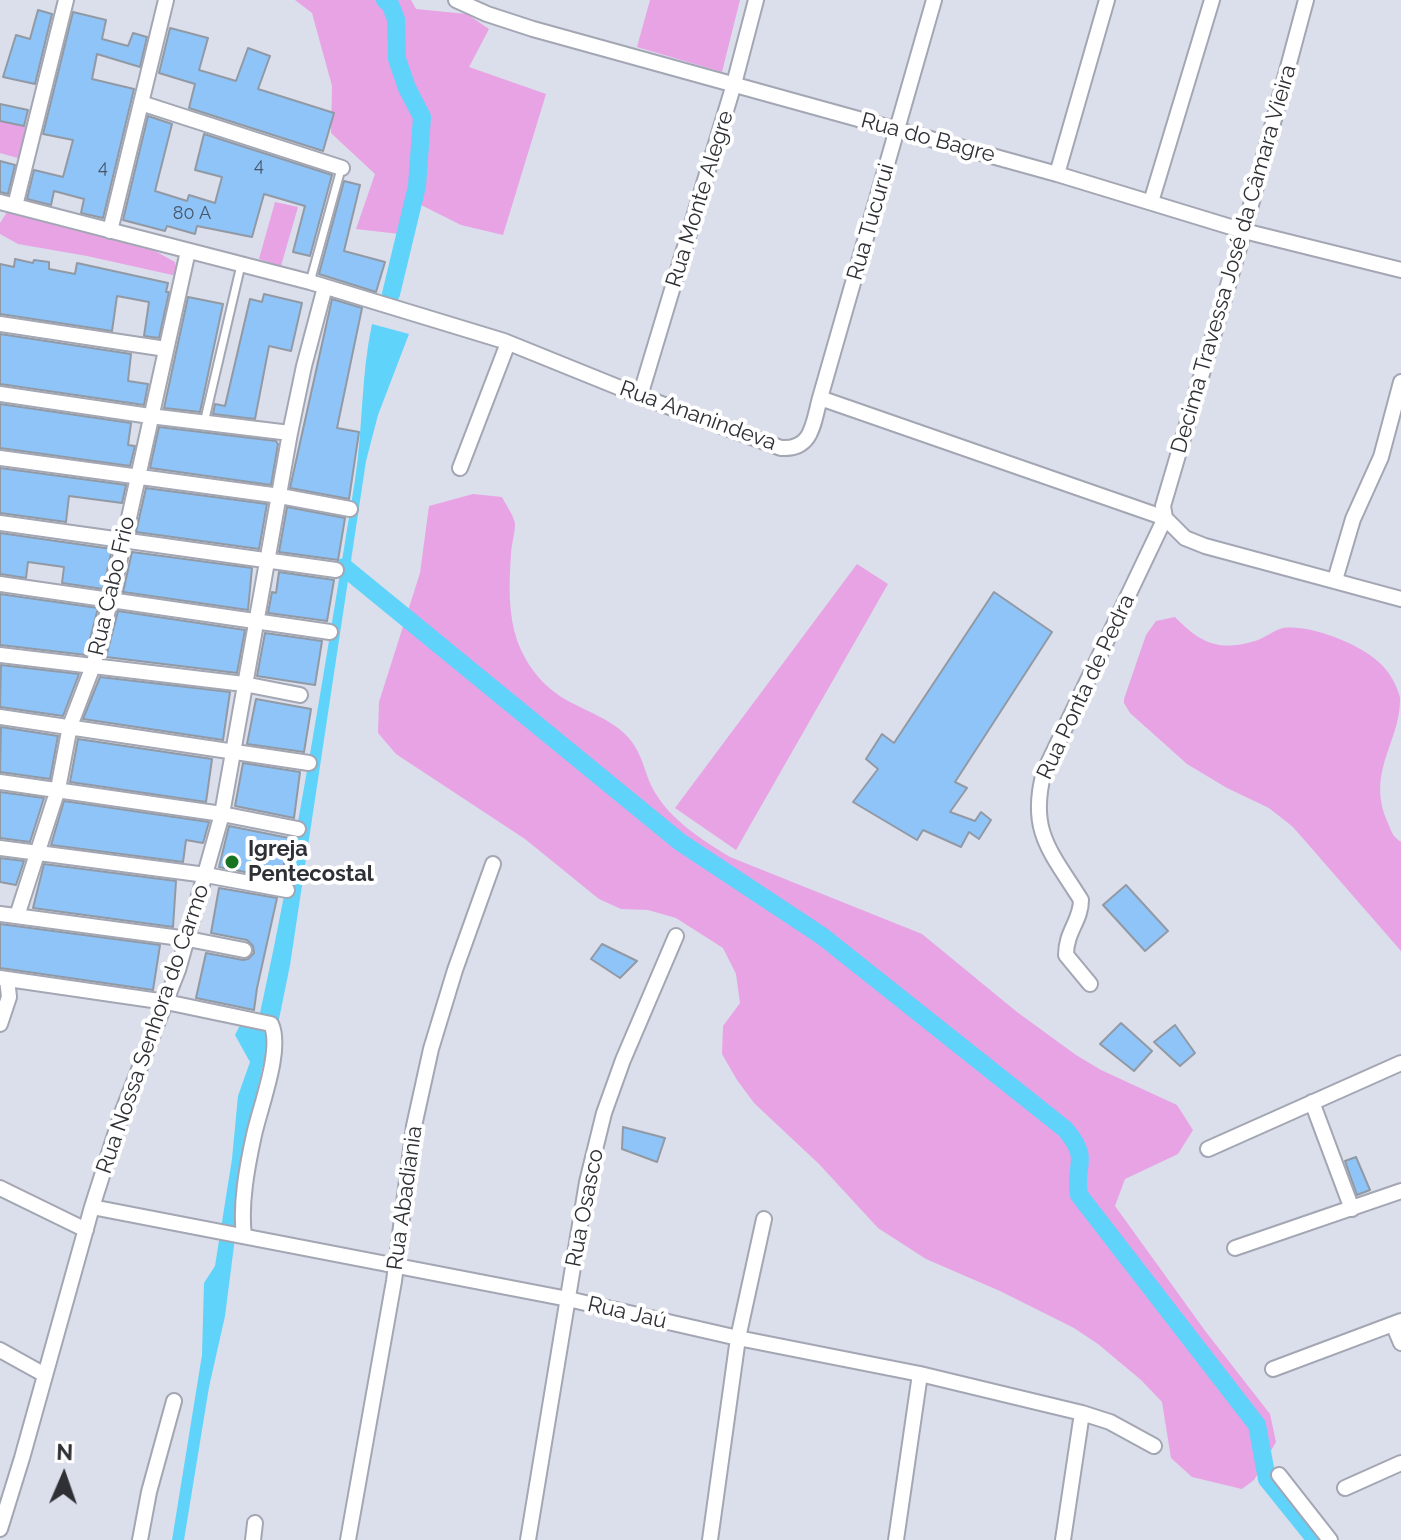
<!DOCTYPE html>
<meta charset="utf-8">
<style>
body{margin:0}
#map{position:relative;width:1401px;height:1540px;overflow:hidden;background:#dbdeeb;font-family:Raleway,sans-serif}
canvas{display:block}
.north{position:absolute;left:24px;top:1436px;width:80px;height:80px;-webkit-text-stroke:6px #fff;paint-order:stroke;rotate:2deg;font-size:22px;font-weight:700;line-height:32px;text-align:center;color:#2f3035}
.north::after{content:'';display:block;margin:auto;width:28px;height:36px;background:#2f3035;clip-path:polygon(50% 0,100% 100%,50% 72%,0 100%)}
</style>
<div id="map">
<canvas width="1401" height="1540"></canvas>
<div class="north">N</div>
</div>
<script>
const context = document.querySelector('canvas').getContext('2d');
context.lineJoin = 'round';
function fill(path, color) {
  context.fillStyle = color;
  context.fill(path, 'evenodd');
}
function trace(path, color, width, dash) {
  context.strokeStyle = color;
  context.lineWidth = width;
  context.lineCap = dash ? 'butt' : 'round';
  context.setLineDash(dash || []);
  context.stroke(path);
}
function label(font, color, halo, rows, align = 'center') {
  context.font = font + ' Raleway,sans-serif';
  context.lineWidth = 8;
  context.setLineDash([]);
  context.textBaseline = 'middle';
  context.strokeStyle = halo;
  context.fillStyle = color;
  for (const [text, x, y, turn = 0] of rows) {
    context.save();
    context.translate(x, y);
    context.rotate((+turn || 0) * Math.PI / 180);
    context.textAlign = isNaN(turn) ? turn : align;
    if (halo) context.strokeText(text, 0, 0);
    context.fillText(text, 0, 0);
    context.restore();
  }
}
fill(new Path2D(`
 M295 0H411L416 9 467 14 489 29 469 67 546 94 503 235 461 225 407 198 399 234 356 229 375 174 331 133 332 86 312 13Z
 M650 0H740L722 72 637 47Z
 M0 119 29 127 21 159 0 153Z
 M275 202 298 207 281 266 259 259Z
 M7 212 155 251 175 262 177 276 87 256 18 244 0 234V223Z
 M473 494 502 497C506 505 514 516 515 524 515 534 511 545 511 555 509 582 508 614 517 640 527 668 546 690 572 703 591 713 609 719 625 734 645 754 643 774 656 794 672 821 704 841 730 857L922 934 1017 1012 1076 1055 1101 1070 1177 1105 1193 1130 1178 1154 1125 1179 1115 1206 1206 1332 1270 1414 1276 1442 1254 1480 1242 1489 1192 1477 1171 1458 1162 1402 1141 1380 1098 1344 1074 1328 1000 1291 926 1259 878 1228 819 1164 754 1103 737 1080 722 1054 723 1026 740 1003 736 974 723 948 676 918 648 910 621 909 599 899 525 839 396 754 378 733 379 702 420 573 429 506Z
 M857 564 888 584 736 850 675 808Z
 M1175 617C1200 643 1219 652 1255 641 1265 638 1274 630 1283 628 1312 624 1370 647 1387 671 1392 677 1399 691 1400 698 1401 742 1365 772 1388 823 1391 831 1393 837 1401 842V951L1293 827 1269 808 1227 788 1187 764 1130 713 1124 703V699L1146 635 1156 621Z`), '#e8a3e5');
fill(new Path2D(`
 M372 324 409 334 378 415 366 461 290 965 277 1029 262 1069 248 1136 225 1316 209 1387 184 1540H172L202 1355 204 1283 215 1266 232 1159 238 1096 250 1062 235 1035 242 1021 259 1018C298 840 326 660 355 480 363 428 361 375 372 324Z`), '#5fd3fa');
trace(new Path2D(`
 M385 0 390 4 396 19 397 59 407 88 422 117 417 186 391 294
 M344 567 680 842 822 936 1065 1129C1092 1161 1073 1164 1079 1195L1257 1425 1267 1479 1316 1540`), '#5fd3fa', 18);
const building = new Path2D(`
 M38 10 52 14 35 84 3 77 16 35 30 39Z
 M73 12 106 20 102 39 128 46 133 33 147 37 140 67 97 54 92 79 134 89 103 218 81 213 84 199 54 191 51 205 27 199 34 170 63 177 73 140 43 134Z
 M170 28 208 38 199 70 236 81 248 48 270 56 258 89 334 113 323 151 189 108 195 84 159 73Z
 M0 104 28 110 24 126 0 121Z
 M148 116 172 124 155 191 187 201 189 195 215 203 222 177 195 170 204 134 332 175 310 256 293 252 305 206 264 194 252 237 197 226 195 234 167 226 165 231 123 220Z
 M0 161 15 165 8 194 0 192Z
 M344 181 360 185 344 251 385 262 376 292 319 274Z
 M15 259 33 263 34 260 49 262V269L75 274 77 263 168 283 166 292H169L159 338 144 336 149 302 117 296 112 331 0 314V264L14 267Z
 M264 294 302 303 291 351 269 346 255 419 213 414 215 404 225 406 250 299 262 302Z
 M188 297 223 304 200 412 164 408Z
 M332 299 362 308 337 428 359 432 349 499 290 488Z
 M0 334 131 354 128 381 148 384 144 405 0 384Z
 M0 404 131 423 128 445 135 446 130 466 0 448Z
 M159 427 276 441 278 444 271 485 150 468Z
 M0 468 126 485 122 503 69 496 66 522 0 513Z
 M146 488 267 504 259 549 136 532Z
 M287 507 345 518 338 560 279 552Z
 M0 533 112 549 103 589 62 583 64 567 28 562 26 578 0 574Z
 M132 552 252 568 248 610 123 592Z
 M279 572 334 580 327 621 268 613 272 592 276 593Z
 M994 592 1052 632 955 782 967 788 950 812 975 821 981 812 991 820 979 839 969 832 961 847 923 830 917 840 853 802 878 769 866 759 882 734 894 743Z
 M0 594 98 608 86 655 0 645Z
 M118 611 245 630 237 673 106 657Z
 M265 633 322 641 315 685 257 676Z
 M1 665 79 674 63 716 0 707Z
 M100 677 230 692 223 740 83 719Z
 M256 699 311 709 304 752 247 744Z
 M1 727 58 736 50 779 0 772Z
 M78 739 212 759 206 802 70 782Z
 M243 763 300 772 294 818 235 806Z
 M0 792 44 798 30 842 0 838Z
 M64 801 209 822 203 843 186 840 183 862 51 845Z
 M229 826 289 838 281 879 219 867Z
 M0 858 24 861 16 885 0 882Z
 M44 864 176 881 173 927 33 908Z
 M1126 885 1168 931 1145 951 1103 905Z
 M219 888 277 898 257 988 254 1010 196 998 206 953 243 960 248 959 254 953 253 946 247 940 211 933Z
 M0 924 160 945 153 990 0 968Z
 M602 944 637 961 620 978 591 959Z
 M1121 1023 1152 1051 1134 1071 1100 1044Z
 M1175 1025 1195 1053 1180 1066 1154 1042Z
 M623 1127 665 1138 657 1162 622 1149Z
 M1356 1157 1370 1190 1357 1195 1345 1161Z`);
fill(building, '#8fc4f9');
trace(building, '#919aa4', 2);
const service = new Path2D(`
 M310 282 341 169
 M204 423 241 265`);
const minor = new Path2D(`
 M456 0 487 14 533 29 1057 174 1244 231 1401 270
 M141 103 342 168
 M1057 174 1107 0
 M0 202 310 282 504 341 640 396 781 448C813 450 813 423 820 398L1165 518 1185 538 1205 546 1401 599
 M1151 202 1212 0
 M15 206 66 0
 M110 231 166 0
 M0 324 166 349
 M0 394 150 416 290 433
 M640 396 734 84 756 0
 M820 398 934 0
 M0 458 280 496 350 509
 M460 468 508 343
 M0 523 336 570
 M1335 580 1353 519 1381 457 1401 382
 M0 584 330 632
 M0 655 244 684 300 695
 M0 717 309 763
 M0 782 222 814 298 829
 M0 848 206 875 287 890
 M0 914 188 939 244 950
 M17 916 58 789 70 726 93 666 111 599 188 251
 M0 978 166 1002 271 1024C283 1049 260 1107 254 1135 247 1167 240 1204 244 1236
 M1090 984 1066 955C1066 931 1081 921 1081 900 1051 852 1028 831 1044 772L1165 518 1163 506 1244 231 1306 0
 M0 1024 9 997 7 979
 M1312 1102 1352 1209
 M1208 1149 1401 1063
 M0 1188 86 1230
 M92 1207 568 1299 738 1338 920 1374 1082 1413 1110 1422 1154 1446
 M1235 1248 1401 1191
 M1393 1324 1401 1343
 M0 1350 45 1375
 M1273 1369 1401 1321
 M1279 1475 1330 1540
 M1345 1488 1401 1463
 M0 1529 22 1458 92 1207 122 1113 178 970 222 814 290 433 304 366 325 287
 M140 1540 149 1492 174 1401
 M253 1540 255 1523
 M348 1540 394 1281 414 1126 431 1049 455 970 493 864
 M528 1540 587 1182 604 1113 623 1060 676 936
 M710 1540 738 1338 764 1219
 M896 1540 920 1374
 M1063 1540 1082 1413`);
trace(service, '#a3a6b3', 11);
trace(minor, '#a3a6b3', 18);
trace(service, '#fff', 7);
trace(minor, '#fff', 14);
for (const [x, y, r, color] of [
 [232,862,8,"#167422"]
]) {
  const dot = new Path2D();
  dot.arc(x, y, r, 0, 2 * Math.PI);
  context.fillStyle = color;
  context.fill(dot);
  trace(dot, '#fff', 3);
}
label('18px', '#475566', null, [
 ["4",259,166],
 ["4",103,168],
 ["80 A",192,214]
]);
label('22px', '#2f3035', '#fff', [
 ["Rua do Bagre",928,138,15],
 ["Rua Monte Alegre",700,199,-73],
 ["Rua Tucurui",871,222,-74],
 ["Decima Travessa José da Câmara Vieira",1234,259,-74],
 ["Rua Ananindeva",698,416,20],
 ["Rua Cabo Frio",112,586,-77],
 ["Rua Ponta de Pedra",1086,687,-65],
 ["Rua Nossa Senhora do Carmo",153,1029,-71],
 ["Rua Abadiania",405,1198,-82],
 ["Rua Osasco",585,1208,-79],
 ["Rua Jaú",627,1313,13]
]);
label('bold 22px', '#2f3035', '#fff', [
 ["Igreja",248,849],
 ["Pentecostal",248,874]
], 'left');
</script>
